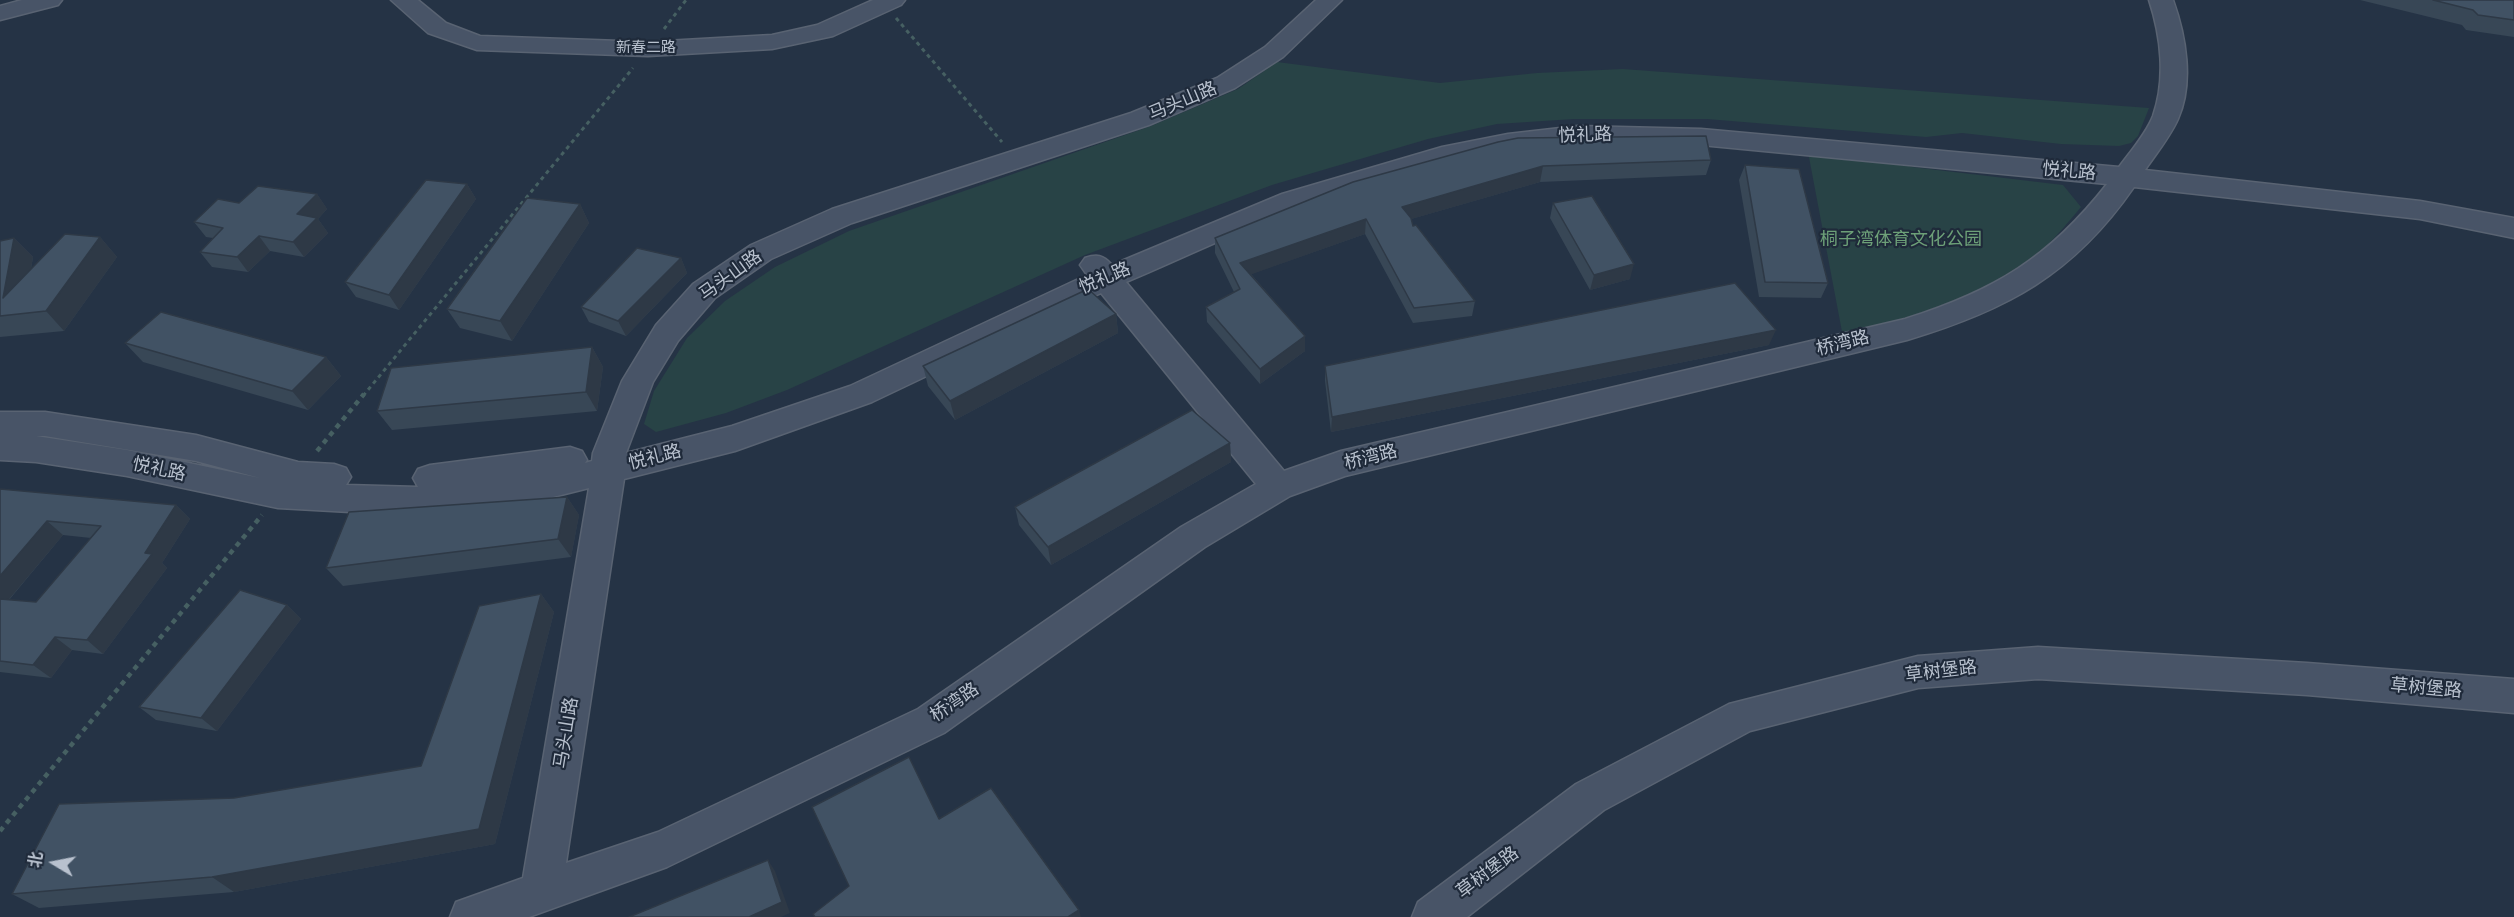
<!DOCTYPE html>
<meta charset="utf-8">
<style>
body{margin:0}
#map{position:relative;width:2514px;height:917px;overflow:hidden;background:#253345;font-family:"DejaVu Sans","Noto Sans SC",sans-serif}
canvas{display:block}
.north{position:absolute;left:24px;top:833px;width:60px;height:60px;-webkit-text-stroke:4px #1f2a3a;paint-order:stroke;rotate:280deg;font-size:16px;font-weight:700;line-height:24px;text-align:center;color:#b8c1ce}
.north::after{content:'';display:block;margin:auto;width:21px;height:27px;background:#b8c1ce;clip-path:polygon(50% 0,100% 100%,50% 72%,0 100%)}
</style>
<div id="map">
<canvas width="2514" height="917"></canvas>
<div class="north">北</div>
</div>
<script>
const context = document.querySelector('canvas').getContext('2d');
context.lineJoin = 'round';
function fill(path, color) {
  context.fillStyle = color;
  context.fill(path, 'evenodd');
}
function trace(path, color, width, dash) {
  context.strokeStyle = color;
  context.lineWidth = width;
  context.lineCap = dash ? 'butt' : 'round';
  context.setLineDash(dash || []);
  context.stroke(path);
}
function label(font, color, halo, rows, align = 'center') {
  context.font = font + ' "DejaVu Sans","Noto Sans SC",sans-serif';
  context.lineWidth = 4.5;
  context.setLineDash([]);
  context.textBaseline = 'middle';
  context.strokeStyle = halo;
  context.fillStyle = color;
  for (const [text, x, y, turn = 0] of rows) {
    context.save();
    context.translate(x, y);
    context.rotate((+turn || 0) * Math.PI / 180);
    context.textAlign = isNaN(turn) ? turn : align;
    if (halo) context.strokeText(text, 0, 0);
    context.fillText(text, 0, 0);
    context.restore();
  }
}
fill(new Path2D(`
 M1277 62 1440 83 1537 73 1623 69 2149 108 2138 136 2131 143 2119 146 2061 144 1962 133 1926 137 1707 119H1574L1497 124 1428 139 1272 185 1085 255 787 390 726 413 656 432 644 424 654 391 687 338 725 301 775 267 849 231 1151 126 1238 89Z
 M1808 152 1887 159 1912 167 2063 185 2081 207C2070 220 2059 234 2047 245 1991 295 1913 316 1843 337Z`), '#284346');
const secondary = new Path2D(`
 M22 0H62L58 5 0 20V6Z
 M391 0H418L446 23 480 36 648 42 772 35 817 25 873 0H905L901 5 833 36 772 49 648 56 477 50 428 33Z
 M1316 0H1342L1283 57 1235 88 1149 125 852 223 771 259 715 298 678 341 653 382 626 453 732 426 850 386 1087 275 1080 265 1085 258C1097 254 1103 255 1112 265L1282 194 1442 147 1508 134 1578 126 1701 129 2119 167C2130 152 2146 134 2153 116 2166 79 2161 36 2149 0H2173C2186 36 2194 83 2178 119 2170 137 2156 154 2145 170L2420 201 2514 218V238L2420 219 2134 187C2073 275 2007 310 1907 340L1345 476 1290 496 1205 547 944 733 667 867 529 917H450L456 902 523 878 589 488 517 506 404 515 278 508 127 476 36 462 0 460V412H45L196 435 298 462 334 464 346 468 351 477 346 485 418 487 413 478 418 469 430 465 570 447 582 451 587 460 585 463 592 461 593 453 622 381 656 325 693 284 751 245 832 209 1131 113 1217 78 1265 47ZM1578 142 1701 145 2107 184C2049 258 1994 291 1905 319L1341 451 1284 471 1126 282C1184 258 1243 228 1303 207 1392 176 1484 153 1578 142ZM1101 293 1256 484 1181 527 918 709 658 832 566 863 624 479 735 451 872 402ZM36 436H45L196 461 260 478 127 450Z
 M2038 647 2307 663 2514 679V713L2307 695 2038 679 1918 688 1750 731 1604 810 1467 917H1412L1418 902 1576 784 1729 704 1918 656Z`);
trace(secondary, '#596372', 3);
trace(new Path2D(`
 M896 18 1002 142
 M664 29 686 0
 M363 396 633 68`), '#466062', 3, [4, 4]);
trace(new Path2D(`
 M317 451 364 394
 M0 831 262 515`), '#466062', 4.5, [5, 5]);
fill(secondary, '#485467');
fill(new Path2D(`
 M2360 0H2514V37L2466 30 2462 25Z
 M1498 142 1711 160 1706 175 1540 182 1411 219 1413 226 1475 301 1472 316 1413 323 1365 234 1251 274 1305 336V351L1260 384 1207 322 1206 307 1234 292 1215 253V238Z
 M1745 165 1828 283 1821 298 1759 297 1739 180Z
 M467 184 476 199 399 310 356 297 345 282Z
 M317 194 327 209 318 219 328 233 304 257 270 251 248 272 212 267 200 252 213 238 206 237 194 222 239 203Z
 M1553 203 1630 279 1590 290 1550 218Z
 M580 204 589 223 512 341 460 328 447 309Z
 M100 237 117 257 64 331 0 337V241L14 238 33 257 31 269Z
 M681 258 687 273 626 336 589 322 581 307Z
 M1116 314 1118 333 955 420 928 386 923 366Z
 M125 343 326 357 341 376 308 410 143 362Z
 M1769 345 1331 432 1325 381V366Z
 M592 347 603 367 597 411 392 430 377 411Z
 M1230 443 1231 462 1051 565 1019 525 1015 507Z
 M0 489 176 505 190 519 162 563 167 568 103 654 72 650 51 678 0 672ZM63 535 91 538 36 602 9 600Z
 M567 497 579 515 571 557 343 586 326 568Z
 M541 594 554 612 495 844 234 892 39 908 12 894 234 798 421 766Z
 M287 605 301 619 217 731 156 720 139 707Z`), '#384756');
fill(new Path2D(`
 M1543 166 1540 182 1401 222 1402 207Z
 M467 184 476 199 399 310 389 295Z
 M317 194 327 209 318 219 328 233 304 257 293 242 297 214Z
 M580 204 589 223 512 341 500 321Z
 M1366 219 1365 234 1241 278 1240 263Z
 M259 236 270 251 248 272 237 257Z
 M100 237 117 257 64 331 46 311Z
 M14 238 33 257 23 314 3 298Z
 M681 258 687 273 626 336 618 321Z
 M1634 264 1630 279 1590 290 1594 275Z
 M1116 314 1118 333 955 420 950 401Z
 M1776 330 1769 345 1331 432 1332 417Z
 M1305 336V351L1260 384V369Z
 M592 347 603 367 597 411 586 392Z
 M326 357 341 376 308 410 292 391Z
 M1230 443 1231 462 1051 565 1048 547Z
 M567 497 579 515 571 557 558 539Z
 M176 505 190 519 162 563 167 568 103 654 87 640 145 553Z
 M47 521 63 535 0 610V576Z
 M541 594 554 612 495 844 234 892 212 877 479 829Z
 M287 605 301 619 217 731 201 718Z
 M55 637 72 650 51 678 33 665Z
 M768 860 775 871 790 913 781 917H749Z
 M1079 910 1081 917H1068Z`), '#2e3946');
const building = new Path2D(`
 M2433 0H2514V20L2478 15 2473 10Z
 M1706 136 1711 160 1543 166 1402 207 1411 218 1413 226 1416 225 1475 301 1414 308 1366 219 1240 263 1305 336 1260 369 1206 307 1240 289 1215 238 1353 182 1498 142 1518 138Z
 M1745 165 1799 169 1828 283 1765 282Z
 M426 180 467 184 389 295 345 282Z
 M258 186 317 194 297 214 317 218 293 242 259 236 237 257 200 252 223 228 194 222 218 199 239 203Z
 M1592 196 1634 264 1594 275 1553 203Z
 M527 198 580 204 500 321 447 309Z
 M65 234 100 237 46 311 0 316V241L14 238 3 298Z
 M637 248 681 258 618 321 581 307Z
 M1735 283 1776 330 1332 417 1325 366Z
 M1088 289 1116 314 950 401 923 366Z
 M161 312 326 357 292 391 125 343Z
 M592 347 586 392 377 411 391 368Z
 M1192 410 1230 443 1048 547 1015 507Z
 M0 489 176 505 145 553 152 554 87 640 55 637 33 665 0 661V599L36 602 101 526 47 521 0 576Z
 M567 497 558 539 326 568 349 512Z
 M240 590 287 605 201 718 139 707Z
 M541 594 479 829 212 877 12 894 59 804 234 798 421 766 479 606Z
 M909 757 939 819 991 788 1079 910 1068 917H815L813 914 849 886 812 807Z
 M768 860 782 902 749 917H629Z`);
fill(building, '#415264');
trace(building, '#2e3946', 1.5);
label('15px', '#b8c1ce', '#1f2a3a', [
 ["新春二路",646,48]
]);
label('18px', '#b8c1ce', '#1f2a3a', [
 ["马头山路",1183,102,-23],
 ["悦礼路",1585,136,-2],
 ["悦礼路",2069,172,5],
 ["马头山路",731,276,-36],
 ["悦礼路",1105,279,-23],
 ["桥湾路",1843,344,-14],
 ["悦礼路",655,458,-14],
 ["桥湾路",1371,458,-14],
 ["悦礼路",159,470,12],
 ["草树堡路",1941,672,-7],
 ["草树堡路",2426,689,5],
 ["桥湾路",955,703,-34],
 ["马头山路",567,733,-81],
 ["草树堡路",1488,873,-37]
]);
label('18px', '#6da078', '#1f2a3a', [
 ["桐子湾体育文化公园",1901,240]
]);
</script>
